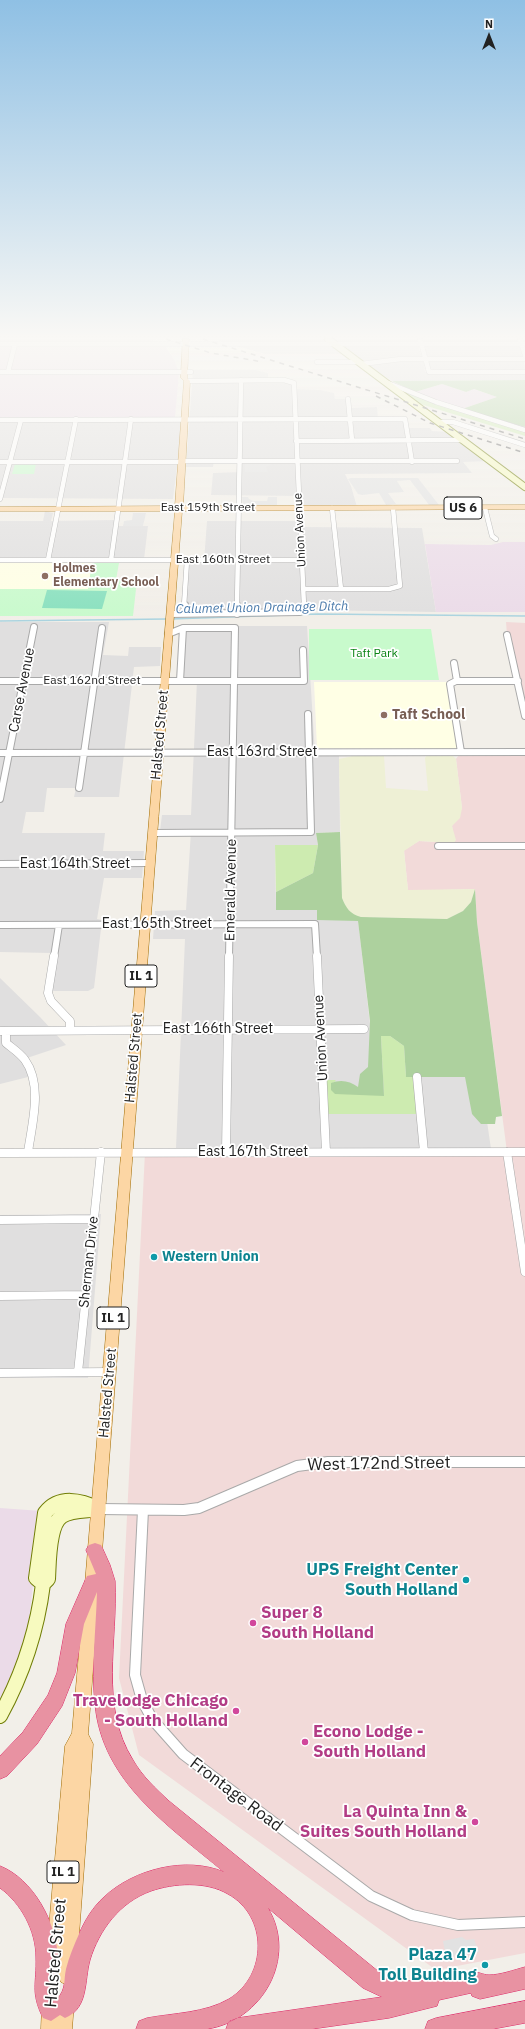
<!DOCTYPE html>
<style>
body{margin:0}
#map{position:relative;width:525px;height:2029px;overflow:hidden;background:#f2efe9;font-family:"IBM Plex Sans",sans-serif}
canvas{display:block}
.north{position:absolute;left:469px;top:16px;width:40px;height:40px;-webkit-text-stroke:3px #fff;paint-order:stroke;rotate:0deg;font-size:11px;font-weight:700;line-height:16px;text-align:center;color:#222}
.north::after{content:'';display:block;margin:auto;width:14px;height:18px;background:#222;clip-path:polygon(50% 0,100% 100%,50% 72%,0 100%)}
</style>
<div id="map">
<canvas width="525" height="2029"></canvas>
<div class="north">N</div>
</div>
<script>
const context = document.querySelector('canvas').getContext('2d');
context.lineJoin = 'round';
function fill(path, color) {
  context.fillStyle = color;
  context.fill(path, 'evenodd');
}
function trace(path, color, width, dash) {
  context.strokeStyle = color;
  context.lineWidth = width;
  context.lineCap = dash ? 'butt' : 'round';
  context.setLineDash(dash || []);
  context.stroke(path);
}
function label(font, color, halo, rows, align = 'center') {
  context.font = font + ' "IBM Plex Sans",sans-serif';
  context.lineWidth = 3.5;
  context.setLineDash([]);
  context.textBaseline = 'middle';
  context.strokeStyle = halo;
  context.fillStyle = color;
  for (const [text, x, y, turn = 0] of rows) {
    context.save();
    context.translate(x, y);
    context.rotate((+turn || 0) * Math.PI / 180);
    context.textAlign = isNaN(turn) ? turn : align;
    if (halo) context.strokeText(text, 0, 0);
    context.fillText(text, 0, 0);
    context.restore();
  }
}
fill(new Path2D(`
 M212 339H324L344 354H265Z
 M331 339H525V344H338Z
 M346 346H418L422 357 361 361 342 347Z
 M428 346H520L523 357H427L425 347Z
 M423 360 425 369 424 370 428 374H525V380L392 381 366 365 384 361Z
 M524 360 525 368 522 371 434 370 430 368 428 361Z
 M193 370H256L268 373V380L292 382 294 389 320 390 334 393 335 399H349L350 408 377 407 378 418 403 419 409 428H430L432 431 451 432 491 461 463 462 472 473 345 474 351 486 357 507H302L301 496 211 495 213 473 241 472 242 460H214L213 467H186Z
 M0 417H183L173 499 0 498Z
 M45 511 53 513 51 521 114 520V526H148L144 559H0V521H43Z
 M207 521H303L304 527 422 528 436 612 310 610 294 614 182 615 185 561H204Z
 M0 622H109L103 655 128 656 129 647H161L160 666 134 667 119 797H74L76 788H47L44 812H26L22 833H105L103 851H144L142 878H104L97 919 102 920 94 988 88 991H45L52 953 0 952Z
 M182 626H307L315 754 339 755 340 832 316 833 318 845H275L276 910H317V920H358L376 1076 465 1077 481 1080 491 1149 176 1148 185 939H153L155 911 186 910 191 831H160L162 815H191L197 680H177Z
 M0 978 40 1017 66 1045 27 1058 36 1075 0 1084Z
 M101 1214 88 1378H0V1215Z`), '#e0dfdf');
fill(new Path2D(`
 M506 622 525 623V716L507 635Z
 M461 752H525V1953L436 1970 139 1755 119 1678 145 1152H507L477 922 475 889 408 891 404 850 419 841 437 842 453 832 452 826 462 808 456 759Z`), '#f2dad9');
fill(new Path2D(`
 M0 339H149L166 347 175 361 179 374 175 417H0Z
 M442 384 466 392 473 389 498 397 462 409 415 392Z
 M503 542H525V612H436L425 544 491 545Z
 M0 1508 41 1511 28 1630 12 1683 0 1702Z`), '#ebdbe8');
fill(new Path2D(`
 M0 563H92L88 589H0Z
 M314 682H447L457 749 317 748Z`), '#ffffe5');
fill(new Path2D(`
 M358 755 384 756 386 788 428 791 425 758 427 755H452L456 759 462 808 460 818 452 826 456 840 454 843 419 841 404 851 408 890 475 889 471 902 463 911 447 919 361 917 353 915 346 907 342 898 339 759Z`), '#eef0d5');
fill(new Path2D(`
 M402 391 525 432V436L417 403Z
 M275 845H318L313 873 276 892Z
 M381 1036H390L404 1046 406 1077H414L417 1114H328L326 1080H335L336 1081 331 1084 384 1096Z`), '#cdebb0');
fill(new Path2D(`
 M525 380V427L462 409 497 397 474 389 466 392 442 384 415 392 392 381Z
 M340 832 342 898C346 908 350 914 361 917L447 919 463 911 471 902 475 889 477 922 502 1116 496 1117 495 1124H481L472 1114 465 1077H406L404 1046 390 1036H381L384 1096 335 1094 331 1090V1083C341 1079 350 1081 358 1087L360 1074 368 1067 370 1021 358 921 317 920V910H276V892L313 873 318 845 316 833Z`), '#add19e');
fill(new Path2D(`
 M15 464H36L34 474H12Z
 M92 563H119L116 580H137L133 616H0V589H88Z
 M309 629H431L439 680H309Z`), '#c8facc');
fill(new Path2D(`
 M47 590 107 591 102 609 42 608Z`), '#88e0be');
fill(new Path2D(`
 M245 464H272L266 467 268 472H245Z
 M351 478H418L439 505H429L410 480 397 481 404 492 388 493 396 504 386 505 379 493 362 495 358 494 348 479Z
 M242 497H248L249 499 253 501H267L268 497H277V505H243Z
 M133 513H146L143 526H123L124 521 132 520Z
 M462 1937 466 1940 474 1939 479 1952 453 1956 451 1951 445 1952 443 1941Z`), '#e2e2e2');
trace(new Path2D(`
 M171 619 318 614 525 616
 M0 621 167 619`), '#aad3df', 1.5);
const streetFar3 = new Path2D(`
 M420 339 429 372H525
 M520 339 525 355
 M0 344H525
 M317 362H358
 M361 364 401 359H525
 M0 372H191
 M8 372 15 344
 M187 381 284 380 294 383 304 606
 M388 383 436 402 525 430
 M348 399 352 440
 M0 420 405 419 412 462
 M439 422H453L525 445
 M296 441 463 440
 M182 461H457
 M0 462H182
 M0 499 21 420
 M332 508 341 589
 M485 508 492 536 496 539
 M0 560H302
 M48 560 76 419
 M111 560 131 419
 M303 589H389L400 586 393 508
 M184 606 187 560
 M237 606 241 380`);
const streetFar2 = new Path2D(`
 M170 614 300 612 304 610V605
 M184 614 185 605
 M237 614V605
 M168 634 183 628H235L229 957
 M507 635 525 716
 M454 663 457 681
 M0 681H304L303 650
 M180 681 183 628
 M461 752 450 684 456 681H518
 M0 753 525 752
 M79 788 102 628
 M0 799 34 627
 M152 833 311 832 308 714
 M438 846H525
 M0 864 150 863
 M0 925 315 924 317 957
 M54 957 59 925`);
const streetFar1 = new Path2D(`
 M54 956 48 993 51 1001 70 1021V1030
 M317 956 326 1152
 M0 1031 364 1029
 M6 1031V1043C12 1048 20 1053 25 1060 43 1085 32 1124 28 1152
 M417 1077 424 1152
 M226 1152 229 956
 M507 1152 525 1272
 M0 1153 525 1152
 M0 1220 94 1219
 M0 1296 86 1295
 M78 1372 101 1152
 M0 1373 109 1372`);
const street = new Path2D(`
 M99 1509 184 1510 199 1508 297 1466 328 1462H525
 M143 1510 135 1675 142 1700 152 1719 183 1754 371 1896 412 1915 458 1925 525 1922`);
const secondaryFar1 = new Path2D(`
 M328 339 525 487`);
const secondary = new Path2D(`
 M43 1584 36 1578 45 1513C59 1495 81 1500 99 1509
 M0 1716C23 1674 37 1632 43 1584L48 1579C49 1564 48 1525 62 1516 71 1510 88 1511 99 1509`);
const primary = new Path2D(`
 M183 339H189L187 378 190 381 183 506 525 505V509L182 511 88 1734 93 1744 76 1976 73 1982 67 1985 61 1982 58 1976 59 1968 55 1970 49 1967 46 1961 65 1746 72 1733 84 1596 175 511H0V507L175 506 184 381 181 378Z
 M65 1994 71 1997 74 2003 72 2029H41L42 2006 45 2000 51 1997 57 2000 59 1997Z`);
const highway = new Path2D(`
 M95 1543 101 1545 110 1565 115 1581C118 1641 99 1706 133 1760 142 1776 156 1789 169 1801L379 1972C412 1990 437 1976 471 1972 477 1971 483 1975 489 1975 500 1975 514 1970 525 1967V1989L480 1999 472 1996 471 1993 439 2000 437 2006 389 2018 312 2029H226L229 2021 237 2018 382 1997 363 1988 268 1908C298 1958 262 2021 207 2029 185 2029 158 2029 136 2029L139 2021 147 2018C174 2013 205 2013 229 1999 268 1975 268 1916 228 1894 206 1881 174 1883 151 1891 120 1902 99 1930 90 1960 84 1981 89 2008 65 2018L60 2015 51 2021 43 2018C30 1991 37 1984 36 1957 36 1931 21 1903 0 1888V1866C33 1879 56 1922 58 1957 58 1970 51 1987 57 2000 67 1986 63 1984 66 1969 69 1957 74 1945 79 1934 85 1920 93 1907 104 1897 134 1869 186 1856 224 1872 169 1826 102 1782 95 1704 91 1667 96 1630 97 1592L84 1624 75 1673 62 1706 37 1744 7 1776 0 1779V1756L23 1732 48 1695 57 1673 66 1624 87 1576 96 1574 86 1550 89 1545Z
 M525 2001V2023L493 2029H425L428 2021 436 2018Z`);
trace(streetFar3, '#a9a9a9', 5.5);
trace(streetFar2, '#a9a9a9', 8);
trace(streetFar1, '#a9a9a9', 9);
trace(street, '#a9a9a9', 12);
trace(secondaryFar1, '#707d05', 8);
trace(secondary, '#707d05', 16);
trace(primary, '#a06b00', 1);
trace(highway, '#dc2a67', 1);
trace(streetFar3, '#fff', 4.5);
trace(streetFar2, '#fff', 6);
trace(streetFar1, '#fff', 8);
trace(street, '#fff', 10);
trace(secondaryFar1, '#f7fabf', 6);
trace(secondary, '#f7fabf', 14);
fill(primary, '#fcd6a4');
fill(highway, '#e892a2');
trace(new Path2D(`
 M166 339 211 353 263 362
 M203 339 525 439
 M376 396 430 423 525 453`), '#707070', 1.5, [5, 5]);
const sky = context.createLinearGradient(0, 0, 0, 623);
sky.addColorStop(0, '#8fc0e4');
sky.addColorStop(0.54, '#f9f8f5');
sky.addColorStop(1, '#f9f8f500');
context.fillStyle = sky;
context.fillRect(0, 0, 525, 623);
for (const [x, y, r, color] of [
 [45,576,4,"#8d6e63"],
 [384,715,4,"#8d6e63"],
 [154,1257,4,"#0f9aa8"],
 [466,1580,4,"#0f9aa8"],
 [253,1623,4,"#d1479c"],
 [236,1711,4,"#d1479c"],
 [305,1742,4,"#d1479c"],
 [475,1822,4,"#d1479c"],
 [485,1965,4,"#0f9aa8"]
]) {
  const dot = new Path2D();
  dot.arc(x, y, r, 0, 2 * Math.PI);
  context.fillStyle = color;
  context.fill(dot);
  trace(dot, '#fff', 1.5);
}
label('12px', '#222', '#fff', [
 ["East 159th Street",208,508],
 ["Union Avenue",300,530,-93],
 ["East 160th Street",223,560],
 ["East 162nd Street",92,681]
]);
label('bold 12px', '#785e54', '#fff', [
 ["Holmes",53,569],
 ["Elementary School",53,583]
], 'left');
label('12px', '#0c8416', '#fff', [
 ["Taft Park",374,654]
]);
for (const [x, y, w] of [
 [463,508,38],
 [141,976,32],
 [113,1318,32],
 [63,1872,32]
]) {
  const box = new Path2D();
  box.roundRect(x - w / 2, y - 11, w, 22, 3);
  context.fillStyle = '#fff';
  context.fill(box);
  trace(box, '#222', 1);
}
label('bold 13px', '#222', null, [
 ["US 6",463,508],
 ["IL 1",141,976],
 ["IL 1",113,1318],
 ["IL 1",63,1872]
]);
label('italic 13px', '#4a7aab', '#fff', [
 ["Calumet Union Drainage Ditch",262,608,-1]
]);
label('14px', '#222', '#fff', [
 ["Carse Avenue",22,690,-79],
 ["Halsted Street",160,735,-85],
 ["East 163rd Street",262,752],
 ["East 164th Street",75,864],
 ["Emerald Avenue",231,890,-89],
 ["East 165th Street",157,924],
 ["East 166th Street",218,1029],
 ["Union Avenue",321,1038,-93],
 ["Halsted Street",134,1058,-85],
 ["East 167th Street",253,1152],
 ["Sherman Drive",89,1262,-84],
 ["Halsted Street",108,1393,-85]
]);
label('bold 14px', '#785e54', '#fff', [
 ["Taft School",392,715]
], 'left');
label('bold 14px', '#0d838f', '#fff', [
 ["Western Union",162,1257]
], 'left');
label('17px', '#222', '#fff', [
 ["West 172nd Street",379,1464,-1],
 ["Frontage Road",236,1795,37],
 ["Halsted Street",56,1953,-85]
]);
label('bold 17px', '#0d838f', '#fff', [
 ["UPS Freight Center",458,1570],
 ["South Holland",458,1590],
 ["Plaza 47",477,1955],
 ["Toll Building",477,1975]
], 'right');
label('bold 17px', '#b23c85', '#fff', [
 ["Super 8",261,1613],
 ["South Holland",261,1633],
 ["Travelodge Chicago",228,1701,"right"],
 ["- South Holland",228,1721,"right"],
 ["Econo Lodge -",313,1732],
 ["South Holland",313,1752],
 ["La Quinta Inn &",467,1812,"right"],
 ["Suites South Holland",467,1832,"right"]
], 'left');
</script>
